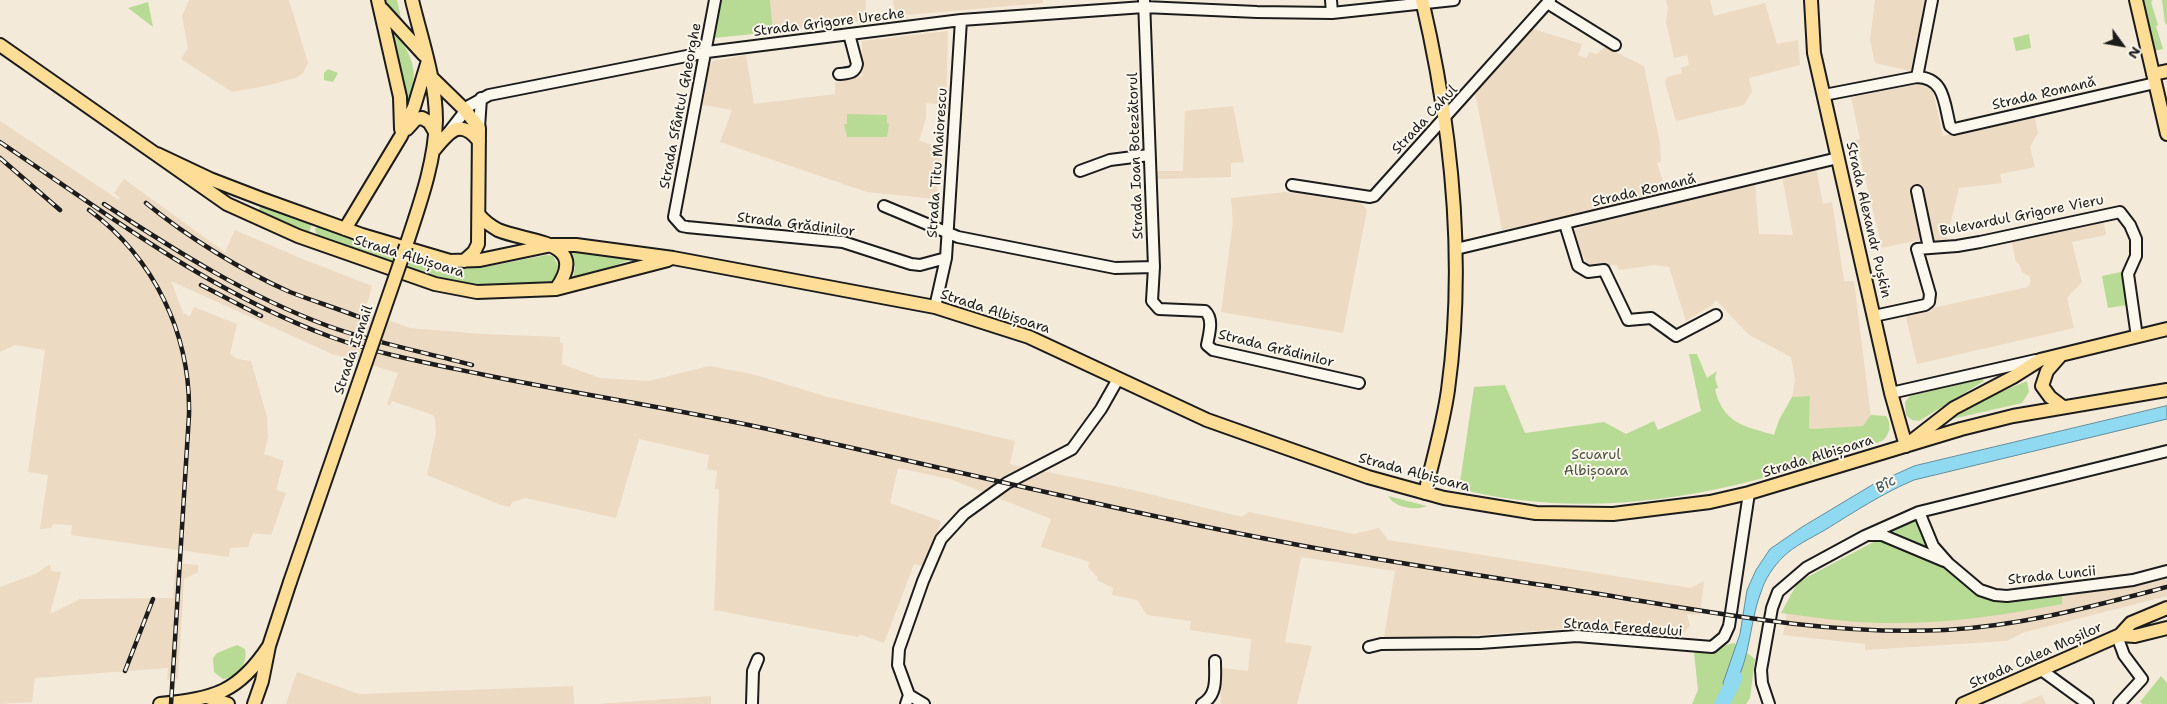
<!DOCTYPE html>
<meta charset="utf-8">
<style>
body{margin:0}
#map{position:relative;width:2167px;height:704px;overflow:hidden;background:#f4ead9;font-family:"Shantell Sans",sans-serif}
canvas{display:block}
.north{position:absolute;left:2097px;top:20px;width:50px;height:50px;-webkit-text-stroke:4px #fbf7ec;paint-order:stroke;rotate:122deg;font-size:14px;font-weight:700;line-height:20px;text-align:center;color:#1c1c1c}
.north::after{content:'';display:block;margin:auto;width:18px;height:22px;background:#1c1c1c;clip-path:polygon(50% 0,100% 100%,50% 72%,0 100%)}
</style>
<div id="map">
<canvas width="2167" height="704"></canvas>
<div class="north">N</div>
</div>
<script>
const context = document.querySelector('canvas').getContext('2d');
context.lineJoin = 'round';
function fill(path, color) {
  context.fillStyle = color;
  context.fill(path, 'evenodd');
}
function trace(path, color, width, dash) {
  context.strokeStyle = color;
  context.lineWidth = width;
  context.lineCap = dash ? 'butt' : 'round';
  context.setLineDash(dash || []);
  context.stroke(path);
}
function label(font, color, halo, rows, align = 'center') {
  context.font = font + ' "Shantell Sans",sans-serif';
  context.lineWidth = 4;
  context.setLineDash([]);
  context.textBaseline = 'middle';
  context.strokeStyle = halo;
  context.fillStyle = color;
  for (const [text, x, y, turn = 0] of rows) {
    context.save();
    context.translate(x, y);
    context.rotate((+turn || 0) * Math.PI / 180);
    context.textAlign = isNaN(turn) ? turn : align;
    if (halo) context.strokeText(text, 0, 0);
    context.fillText(text, 0, 0);
    context.restore();
  }
}
fill(new Path2D(`
 M189 0H289L308 63 303 73 298 77 270 85 232 92 181 59 188 48 182 16Z
 M770 0H866V20L773 32Z
 M893 0H1043V3L895 16Z
 M1666 0H1710L1714 16 1765 3 1777 44 1798 40 1800 65 1749 78 1752 92 1744 105 1676 121 1665 82 1667 77 1682 73 1681 68 1689 65 1687 55 1674 58 1666 22 1668 8Z
 M1875 0H1926L1913 69 1911 71 1875 63 1870 40Z
 M1533 29 1582 44 1578 55 1580 56 1587 58 1589 52 1596 54 1605 47 1644 66 1660 144 1661 161 1657 163 1662 178 1663 187 1660 196 1615 206 1613 209 1574 218 1570 216 1502 230 1475 93Z
 M948 31 946 105 926 103V118L919 141 942 147 936 199 867 192 720 142 732 110 703 105 709 66 713 61 746 55 754 104 835 94V82L862 76V41Z
 M1924 83 1932 87 1943 136 2034 114 2038 133 2030 147 2035 167 2000 174 2002 183 1959 188 1946 241 1934 242 1923 239 1882 248 1856 140 1860 139 1851 97Z
 M1233 106 1244 162 1231 163V177L1155 179V171H1183L1185 111Z
 M0 121 119 200 120 198 114 193 124 179 225 252 235 230 300 258 372 286 365 312 410 328 483 334 560 337V343H563L562 364 600 378 649 381 709 366 752 374 828 397 1015 441 1010 464 1129 489 1242 517 1249 512 1354 534 1379 528 1388 540 1691 588 1704 581 1700 615 1687 614 1690 626 1682 635 1573 628 1429 639 1384 637 1395 571 1301 557 1285 642 1312 646 1297 704H1221L1220 676 1222 668 1248 671 1251 639 1190 630 1191 621 1147 615 1137 600 1112 595 1113 588 1097 580 1098 578 1088 567 1090 562 1041 547 1051 519 950 479 898 468 890 503 941 521 925 567 914 564 884 643 862 635H859L858 637 714 610 719 489H715L717 471 707 469 709 455 639 439 616 518 525 498 512 502 510 507 501 505 427 475 436 432 435 419 433 415 392 401 390 406 387 404 398 373 332 354 171 281 183 313 190 316 194 307 237 324 230 354 237 359 251 361 267 417 268 438 264 454 284 461 276 490 286 493 271 535 253 533 248 547 230 548 229 557 71 535 72 525 53 524 51 528 40 529 48 475 28 472 45 350 15 345 0 352Z
 M1816 168 1823 204 1832 202 1844 281H1854L1871 418 1863 426 1809 429 1810 396 1792 397 1795 380 1791 357 1749 335 1716 300 1712 305 1686 321 1669 267 1655 265 1619 270 1617 265 1588 266 1573 234 1575 230 1608 218 1755 183 1759 234 1793 235 1782 176Z
 M1285 192 1361 203 1367 210 1343 333 1221 312 1233 222 1231 198Z
 M2103 220 2106 235 2072 242 2082 282 2067 298 2074 328 1917 364 1905 314 2028 287 2031 281 2029 276 2022 272 2020 265 2016 262 2011 240Z
 M176 563 198 565V572L184 579 178 679 167 680 168 668 35 678 32 702 0 704V587L35 574 50 564 51 571 61 572 50 614 80 599 173 598Z
 M2167 573V596L2022 633 2007 641 1865 650V644L1783 635 1790 594 2040 599 2112 589Z
 M297 672 359 694 573 686 574 704H286Z
 M2042 695 2046 704H2020Z
 M711 696V704H596Z`), '#ecdac2');
fill(new Path2D(`
 M384 0H397L402 23Z
 M721 0H770L773 32 714 38Z
 M2142 0H2153L2151 2 2158 25 2156 26 2163 49 2154 51Z
 M2162 0H2167V25L2165 23Z
 M148 2 153 27 128 8Z
 M390 27C413 54 420 71 408 106Z
 M2029 34 2031 48 2016 51 2013 38Z
 M328 69 338 73 333 82 324 80V73Z
 M847 114 887 115V123L889 124 887 137H847L844 124H847Z
 M261 206 312 223 309 233 263 214 258 211Z
 M317 226H321L443 266 480 268 547 255 553 256 560 269 556 280C498 309 376 256 317 236L315 230Z
 M574 250 633 259 572 280 575 268 572 252Z
 M2121 272 2127 305 2108 308 2102 276Z
 M1689 354H1697L1707 378 1717 371 1715 378 1718 388 1715 389C1723 423 1743 426 1774 435L1779 420 1792 397 1810 396 1809 429 1863 426 1871 415 1886 416C1892 424 1890 435 1882 441 1742 490 1607 525 1459 489L1474 387 1505 385 1525 433 1604 422 1626 434 1654 421 1658 430 1701 411Z
 M1982 379 1984 381 1919 421 1912 420 1906 415 1905 402 1910 396Z
 M2027 381 2029 392 2022 403 1952 419 1953 416 1972 404Z
 M1388 496 1427 506C1415 511 1395 508 1388 496Z
 M1915 520 1937 560 1980 594C2000 604 2039 595 2062 594V604C2008 614 1954 623 1899 623 1859 624 1820 618 1781 613L1798 582Z
 M1734 643 1755 659 1750 698 1746 704H1692L1698 690 1694 653Z
 M237 645 245 649C248 664 238 677 223 679L214 672 213 658 217 653Z
 M2161 676 2167 683V704H2143L2140 702Z`), '#b7da94');
const water = new Path2D(`
 M2167 406V419L1914 480C1883 493 1854 512 1825 530 1811 538 1794 546 1783 557 1773 567 1765 579 1761 592 1748 626 1751 667 1727 696L1723 683 1740 634 1747 590 1756 570 1770 549 1802 527 1872 485 1914 466Z`);
fill(water, '#8fd9f1');
trace(water, '#618d9c', 1);
trace(new Path2D(`
 M1722 704 1735 678`), '#8fd9f1', 15);
const minor = new Path2D(`
 M715 0 674 217 682 226 687 227 843 242 911 264 920 265 946 258
 M1144 0 1154 267 1152 301 1159 309 1205 311C1214 319 1209 334 1207 345L1213 350 1359 383
 M1331 0 1332 13
 M1549 4 1615 45
 M839 74C848 73 855 74 857 64L849 34
 M1917 77 1932 0
 M1824 95 1917 77C1945 78 1944 103 1950 126L1954 129 2155 83
 M479 128 481 98
 M448 133 469 106 489 95 707 52 961 20 1144 7 1257 12 1332 13 1454 0
 M1080 171 1110 160 1149 155
 M1292 185 1370 197 1374 196 1550 0
 M1917 191 1929 248
 M884 206 958 237 1115 268 1154 267
 M1565 224 1578 266 1588 272 1604 270 1628 320 1651 318 1676 336 1716 315
 M1456 249 1838 158
 M935 307 946 258 961 20
 M1874 316 1925 305 1929 302 1930 294 1917 249 1957 246 1980 242 2120 212 2130 225 2136 239V256L2128 274 2137 337
 M1891 393 2036 360
 M1919 512 1933 546 1948 563 1980 590 1995 595 2007 596 2133 580 2167 571
 M1868 535H1882L1944 561
 M2117 636 2124 655 2142 679 2119 704
 M1369 647 1381 644 1480 643 1577 636 1712 647 1724 637 1729 626 1749 493
 M2040 669 2088 704
 M909 695 924 704
 M752 704 753 671 758 659
 M906 704 909 695 898 665 899 649 923 581 941 539 964 514 1007 483 1072 449 1101 409 1118 379
 M1202 704C1218 695 1215 677 1215 661
 M1769 704 1762 683 1761 670 1772 608 1778 592 1806 568 1865 536 1919 512 2167 451`);
const major = new Path2D(`
 M378 0 400 97 401 129
 M1422 0C1452 128 1466 259 1448 390 1443 425 1433 459 1425 493
 M1811 0 1814 53 1891 393 1906 446
 M2136 0 2167 134
 M382 9 424 55
 M0 45 227 204 298 236 435 284 477 292 556 289 668 260
 M2153 74 2167 71
 M429 75 465 110 479 128 478 244 474 252 464 261
 M407 129 416 119 422 118 429 122 435 132
 M434 150C449 132 460 117 479 141
 M157 154 210 179 262 199 362 235 450 261 480 260 552 245H576L673 258 935 307 1029 337 1207 420 1368 477 1444 498 1536 513 1613 514 1710 502 1749 493 1961 429 2013 416 2167 390
 M480 216C485 222 491 226 498 230 529 243 591 240 556 289
 M345 229 401 136 414 107 427 64
 M406 246C419 206 435 163 436 120 436 80 421 38 412 0
 M2061 355 2047 371 2042 386 2050 397 2063 407
 M1909 443 1954 408 2013 377 2040 360 2167 329
 M2120 635 2135 636 2167 628
 M207 697 228 704
 M160 704C215 698 238 693 269 646
 M254 704 262 681 269 646 290 582
 M1963 704 2120 635 2131 623 2167 608`);
trace(minor, '#1c1c1c', 14);
trace(major, '#1c1c1c', 16);
trace(minor, '#fbf7ec', 10);
trace(major, '#fedd96', 12);
const rail = new Path2D(`
 M0 142C107 214 209 292 331 337 381 355 433 364 485 375 577 394 671 408 763 428 936 466 1109 509 1283 542 1380 561 1477 575 1574 590 1696 609 1820 636 1945 630 2021 626 2094 606 2167 587
 M0 158 60 210
 M146 203C186 236 242 271 290 292 313 301 336 308 359 317
 M104 204C176 251 247 296 328 326 375 343 424 352 472 365
 M89 210C154 258 191 334 189 415L171 704
 M201 285 261 316
 M125 671 153 599`);
trace(rail, '#1c1c1c', 4.5);
trace(rail, '#fbf7ec', 2.5, [8]);
const majorBridge = new Path2D(`
 M290 582 406 246`);
trace(majorBridge, '#1c1c1c', 16, []);
trace(majorBridge, '#fedd96', 12);
label('14px', '#1c1c1c', '#fbf7ec', [
 ["Strada Grigore Ureche",829,23,-7],
 ["Strada Romană",2044,94,-13],
 ["Strada Sfântul Gheorghe",681,106,-79],
 ["Strada Cahul",1425,120,-47],
 ["Strada Ioan Botezătorul",1136,156,-92],
 ["Strada Titu Maiorescu",938,163,-86],
 ["Strada Romană",1644,191,-13],
 ["Bulevardul Grigore Vieru",2022,216,-11],
 ["Strada Alexandr Pușkin",1868,220,77],
 ["Strada Grădinilor",796,225,7],
 ["Strada Albișoara",409,257,17],
 ["Strada Albișoara",995,312,18],
 ["Strada Grădinilor",1276,349,14],
 ["Strada Ismail",354,350,-71],
 ["Strada Albișoara",1818,457,-17],
 ["Strada Albișoara",1414,473,15],
 ["Strada Luncii",2052,576,-6],
 ["Strada Feredeului",1623,628,4],
 ["Strada Calea Moșilor",2036,656,-24]
]);
label('14px', '#4a5540', '#fbf7ec', [
 ["Scuarul",1596,455],
 ["Albișoara",1596,471]
]);
label('italic 15px', '#3e555c', '#fbf7ec', [
 ["Bîc",1886,485,-31]
]);
</script>
